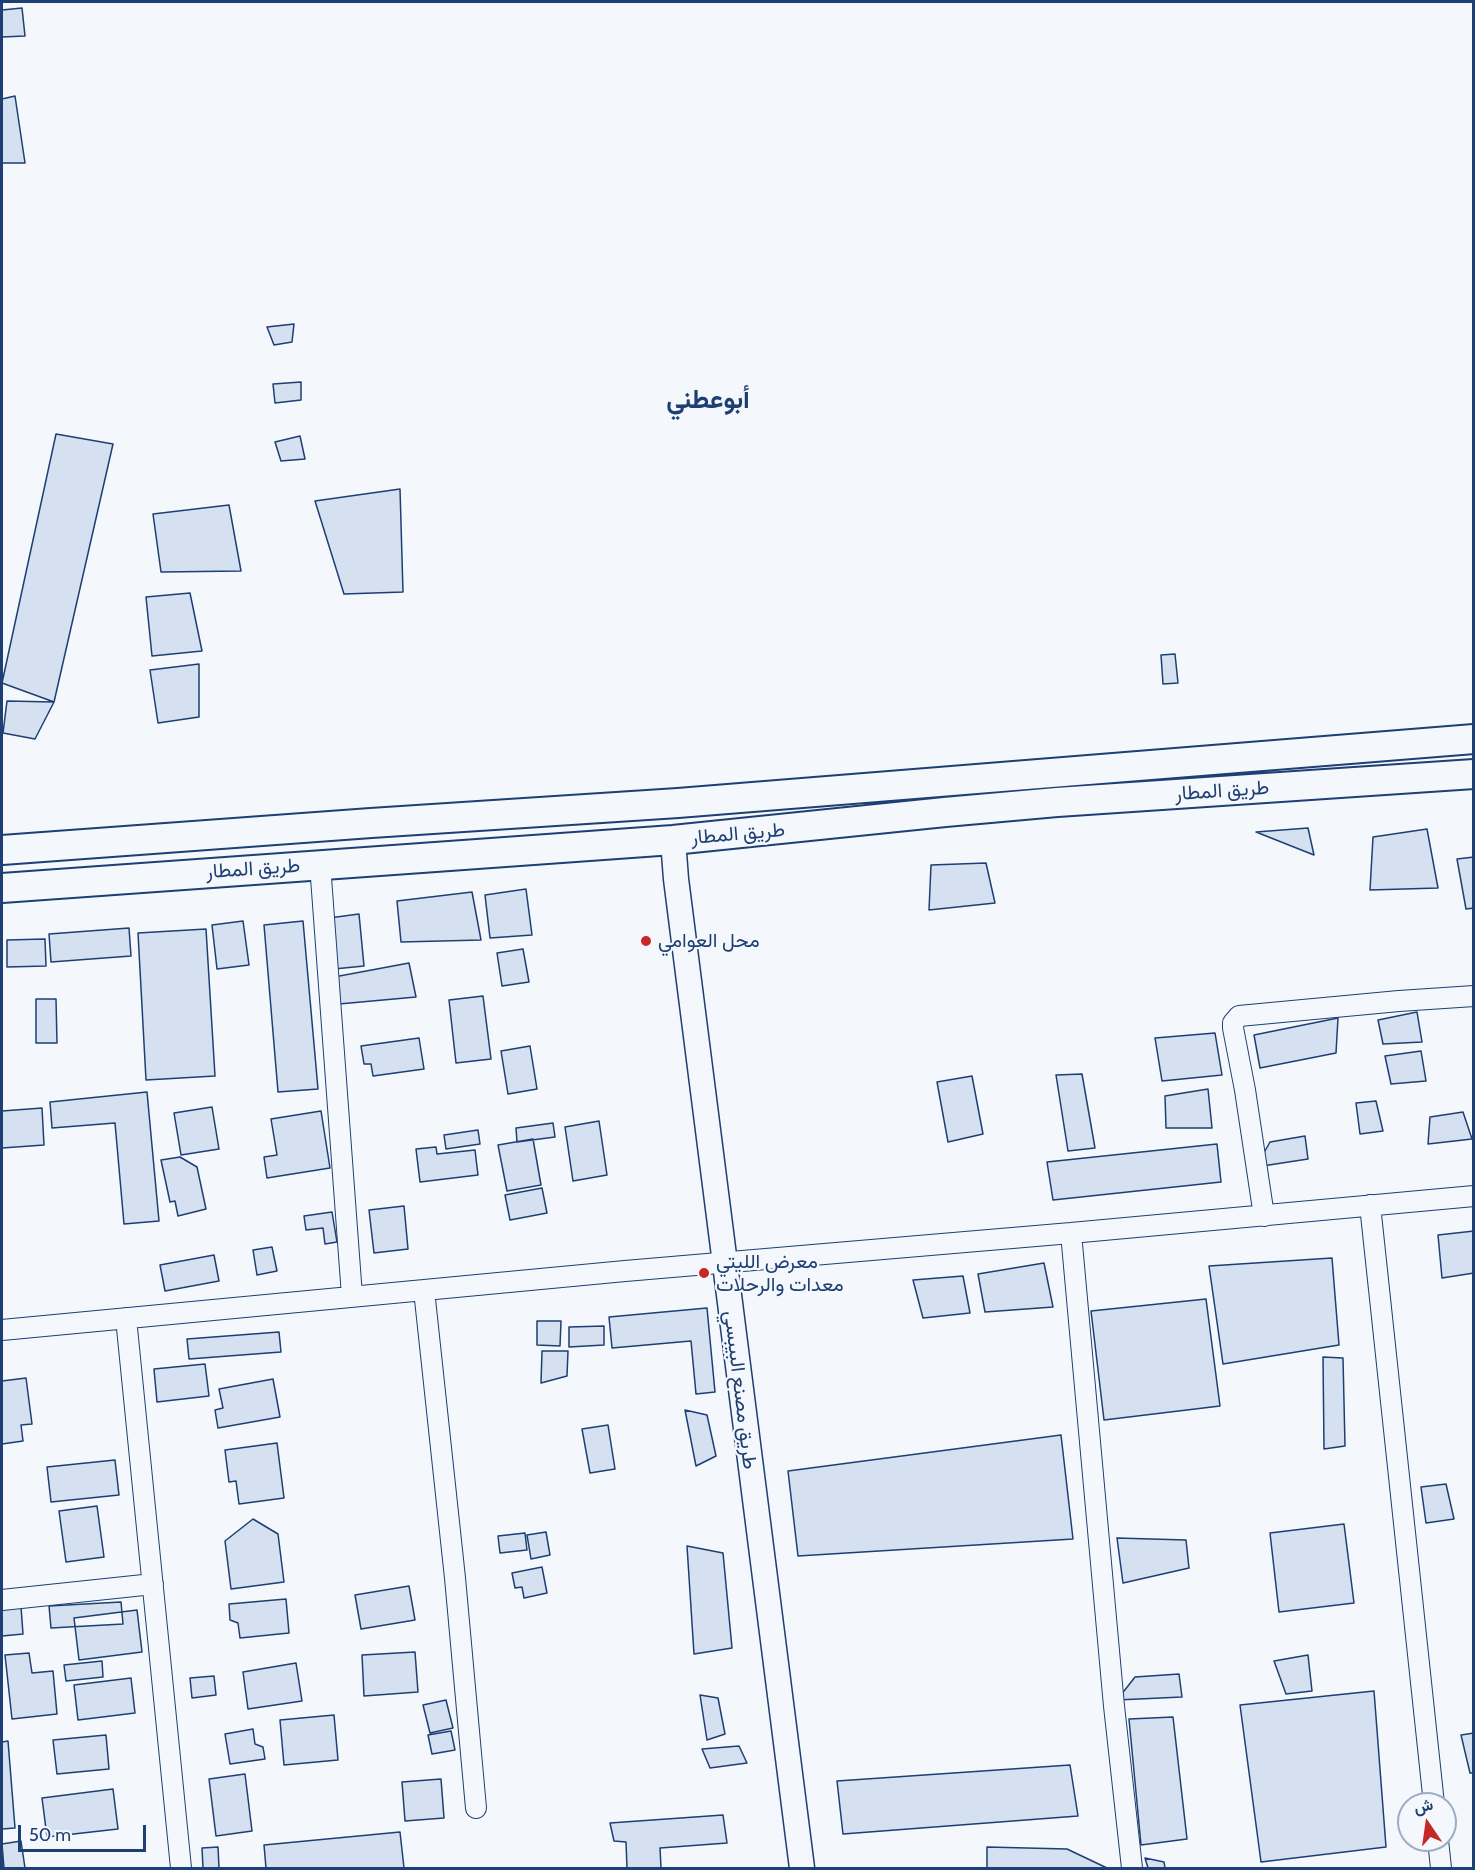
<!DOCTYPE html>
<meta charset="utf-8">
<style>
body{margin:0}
#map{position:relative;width:1475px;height:1870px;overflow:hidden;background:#f4f7fb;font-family:Cabin,Vazirmatn,sans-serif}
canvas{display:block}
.frame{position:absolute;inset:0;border:3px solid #1d3f73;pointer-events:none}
.north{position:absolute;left:1397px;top:1792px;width:60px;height:60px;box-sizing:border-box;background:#f4f7fb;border:2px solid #9eadc5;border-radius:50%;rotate:347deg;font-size:16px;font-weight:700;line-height:24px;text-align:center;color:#1d3f73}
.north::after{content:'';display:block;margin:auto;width:21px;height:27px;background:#c62828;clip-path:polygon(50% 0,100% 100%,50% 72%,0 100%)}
.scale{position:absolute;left:18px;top:1825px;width:128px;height:27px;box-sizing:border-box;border:3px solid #1d3f73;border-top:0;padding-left:8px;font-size:18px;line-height:21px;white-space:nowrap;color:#1d3f73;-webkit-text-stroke:4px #f4f7fb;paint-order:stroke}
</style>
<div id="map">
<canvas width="1475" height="1870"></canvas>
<div class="frame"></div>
<div class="north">ش</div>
<div class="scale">50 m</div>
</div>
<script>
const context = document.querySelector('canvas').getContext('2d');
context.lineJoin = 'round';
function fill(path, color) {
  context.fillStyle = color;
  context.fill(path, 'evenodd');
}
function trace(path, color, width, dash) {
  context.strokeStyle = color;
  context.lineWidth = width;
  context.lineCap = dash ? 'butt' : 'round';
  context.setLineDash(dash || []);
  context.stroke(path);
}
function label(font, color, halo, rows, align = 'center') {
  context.font = font + ' Cabin,Vazirmatn,sans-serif';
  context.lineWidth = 4.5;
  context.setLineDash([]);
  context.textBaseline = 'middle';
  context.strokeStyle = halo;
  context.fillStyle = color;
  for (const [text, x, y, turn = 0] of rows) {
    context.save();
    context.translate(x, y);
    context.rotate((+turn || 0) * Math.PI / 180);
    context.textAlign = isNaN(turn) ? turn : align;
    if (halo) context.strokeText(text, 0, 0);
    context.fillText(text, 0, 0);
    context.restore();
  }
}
const building = new Path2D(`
 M22 8 25 36 2 37V10Z
 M15 96 25 163H2V99Z
 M294 324 292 342 274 345 267 327Z
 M301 382V400L275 403 273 384Z
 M56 434 113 444 54 702 2 683Z
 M300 436 305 459 281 461 275 442Z
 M400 489 403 592 344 594 315 501Z
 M229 505 241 571 161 572 153 514Z
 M190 593 202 651 152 656 146 597Z
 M1175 654 1178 683 1163 684 1161 655Z
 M199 664V717L158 723 150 670Z
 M7 701 54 702 35 739 3 733Z
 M1308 828 1314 855 1256 832Z
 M1427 829 1438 888 1370 890 1373 837Z
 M1474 857V908L1466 909 1457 859Z
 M986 863 995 903 929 910 931 865Z
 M526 889 532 935 490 938 485 895Z
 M472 892 481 940 401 942 397 901Z
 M359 914 364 966 334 969 329 918Z
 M243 921 249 965 217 969 212 925Z
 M303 921 318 1089 278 1092 264 925Z
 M129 928 131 956 51 962 49 934Z
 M206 929 215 1076 146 1080 138 933Z
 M45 939 46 966 7 967V940Z
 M523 949 529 982 502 986 497 953Z
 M409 963 416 997 339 1004 334 977Z
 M483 996 491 1059 456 1063 449 1000Z
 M36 999H56L57 1043H36Z
 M1417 1012 1422 1042 1383 1044 1378 1020Z
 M1338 1018 1336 1053 1260 1068 1254 1035Z
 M1215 1033 1222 1075 1162 1081 1155 1038Z
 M419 1038 424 1069 373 1076 371 1064H364L361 1046Z
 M530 1046 537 1089 508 1094 501 1051Z
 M1421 1051 1426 1081 1391 1084 1385 1056Z
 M1082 1074 1095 1148 1068 1151 1056 1075Z
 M972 1076 983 1134 948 1142 937 1082Z
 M1208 1089 1212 1128H1166L1165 1096Z
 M147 1092 159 1221 124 1224 115 1123 52 1128 50 1102Z
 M1376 1101 1383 1131 1360 1134 1356 1103Z
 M212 1107 219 1149 181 1155 174 1113Z
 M42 1108 44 1145 2 1148V1111Z
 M321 1111 330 1168 267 1178 264 1157 277 1155 271 1119Z
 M1463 1112 1472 1139 1428 1144 1430 1117Z
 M599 1121 607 1175 573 1181 565 1127Z
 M553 1123 555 1137 517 1142 516 1128Z
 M478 1130 480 1144 446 1149 444 1135Z
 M1305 1136 1308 1159 1256 1167 1270 1142Z
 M533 1139 541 1185 507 1191 498 1145Z
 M1217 1144 1221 1182 1053 1200 1047 1162Z
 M436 1147 437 1154 475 1150 478 1175 420 1182 416 1149Z
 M180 1157 197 1167 206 1209 178 1216 175 1201 170 1202 161 1160Z
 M542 1188 547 1213 510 1220 505 1195Z
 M404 1206 408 1249 374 1253 369 1210Z
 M332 1212 337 1242 325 1244 323 1228 306 1230 304 1216Z
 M1474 1231V1273L1442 1278 1438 1235Z
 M272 1247 277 1271 257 1275 253 1250Z
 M214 1255 219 1281 165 1291 160 1265Z
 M1332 1258 1339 1345 1223 1364 1209 1266Z
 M1044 1263 1053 1307 985 1312 978 1274Z
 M963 1276 970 1313 923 1318 913 1280Z
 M1206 1299 1220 1406 1104 1420 1091 1311Z
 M707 1308 715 1392 696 1394 691 1341 612 1348 609 1317Z
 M537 1321H561L560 1346 537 1345Z
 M604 1326V1345L569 1347V1327Z
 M279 1332 281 1352 189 1359 187 1339Z
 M542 1351H568L567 1376 541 1383Z
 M1323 1357 1343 1358 1345 1446 1324 1449Z
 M205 1364 209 1396 157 1402 154 1369Z
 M26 1378 32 1424 21 1425 23 1441 2 1444V1381Z
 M273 1379 280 1417 218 1428 215 1410 223 1408 219 1389Z
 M685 1410 707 1415 716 1456 696 1466Z
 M608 1425 615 1469 590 1473 582 1429Z
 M1061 1435 1073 1539 798 1556 788 1471Z
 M277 1443 284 1498 239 1504 236 1481 229 1482 225 1450Z
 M115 1460 119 1495 51 1502 47 1467Z
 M1446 1484 1454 1519 1426 1523 1421 1487Z
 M97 1506 104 1557 66 1562 59 1511Z
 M253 1519 278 1534 284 1582 231 1589 225 1541Z
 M1344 1524 1354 1603 1279 1612 1270 1533Z
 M546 1532 550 1555 531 1559 527 1535Z
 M525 1533 527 1550 500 1553 498 1536Z
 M1117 1538 1186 1540 1189 1568 1123 1583Z
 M687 1546 723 1553 732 1648 694 1654Z
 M542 1567 547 1593 524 1598 522 1587 515 1588 512 1573Z
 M409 1586 415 1620 361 1629 355 1595Z
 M286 1599 289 1633 240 1638 238 1623 230 1620 229 1604Z
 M121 1602 123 1624 51 1628 49 1606Z
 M21 1607 23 1634 2 1636V1608Z
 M137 1610 142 1652 79 1660 74 1618Z
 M415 1652 418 1692 364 1696 362 1655Z
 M29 1653 32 1673 53 1671 57 1714 12 1719 5 1655Z
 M1308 1655 1312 1691 1286 1694 1274 1661Z
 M102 1661 103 1677 66 1681 64 1665Z
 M296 1663 302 1701 248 1709 243 1672Z
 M1179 1674 1182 1697 1117 1700 1135 1677Z
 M214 1676 216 1695 192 1698 190 1678Z
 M131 1678 135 1713 78 1720 74 1685Z
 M1374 1691 1386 1847 1261 1862 1240 1705Z
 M700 1695 718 1698 725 1734 707 1740Z
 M446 1700 453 1728 430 1733 423 1705Z
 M334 1715 338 1760 284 1765 280 1720Z
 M1173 1717 1187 1839 1141 1845 1129 1719Z
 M253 1729 255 1744 263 1747 265 1759 230 1764 225 1734Z
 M451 1731 455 1750 432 1754 428 1735Z
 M1474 1733V1773H1470L1461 1735Z
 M106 1735 109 1769 57 1774 53 1740Z
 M8 1741 15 1828 2 1829V1742Z
 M739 1746 747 1763 710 1768 702 1749Z
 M1070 1765 1078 1816 843 1834 837 1781Z
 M245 1774 252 1831 216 1836 209 1779Z
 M441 1779 444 1818 405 1821 402 1782Z
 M113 1789 118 1829 47 1837 42 1798Z
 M723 1815 727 1843 660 1848 661 1868H627L626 1842 614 1841 610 1823Z
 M400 1832 404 1868H266L264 1845Z
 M21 1841 25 1868H4L2 1844Z
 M218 1847 219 1868H203L202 1848Z
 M987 1847 1067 1849 1107 1868H987Z
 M1145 1858 1164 1862 1165 1868H1148Z`);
fill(building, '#d5e0f0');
trace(building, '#1d3f73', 1.5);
const minor = new Path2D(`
 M320 864 352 1296
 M1370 1205 1434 1804
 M1264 1216 1245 1090 1233 1028V1023L1239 1016 1399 1001 1474 996
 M1071 1233 1114 1706 1132 1868
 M424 1290 455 1578 476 1808
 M126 1318 181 1868
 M2 1330 625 1271 1071 1233 1474 1196
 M2 1600 153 1584
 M1438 1840 1441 1868`);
const major = new Path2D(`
 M673 840 676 879 802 1868`);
const highway = new Path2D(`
 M2 850 371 823 678 803 1474 739
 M2 888 673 840 945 812 1057 802 1474 774`);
trace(minor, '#1d3f73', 22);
trace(major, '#1d3f73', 27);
trace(highway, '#1d3f73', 32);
trace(minor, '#f4f7fb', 20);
trace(major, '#f4f7fb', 24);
trace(highway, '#f4f7fb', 28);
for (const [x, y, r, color] of [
 [646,941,6,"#c62828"],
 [704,1273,6,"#c62828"]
]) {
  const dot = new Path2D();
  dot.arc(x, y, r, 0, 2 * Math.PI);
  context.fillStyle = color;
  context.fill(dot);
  trace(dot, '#f4f7fb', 2);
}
label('20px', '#1d3f73', '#f4f7fb', [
 ["طريق المطار",1222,791,-4],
 ["طريق المطار",738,834,-5],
 ["طريق المطار",253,869,-4],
 ["طريق مصنع البيبسي",740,1390,83]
]);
label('20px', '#1d3f73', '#f4f7fb', [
 ["محل العوامي",658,941],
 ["معرض الليتي",716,1262],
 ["معدات والرحلات",716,1285]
], 'left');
label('bold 26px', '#1d3f73', '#f4f7fb', [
 ["أبوعطني",708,400]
]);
</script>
